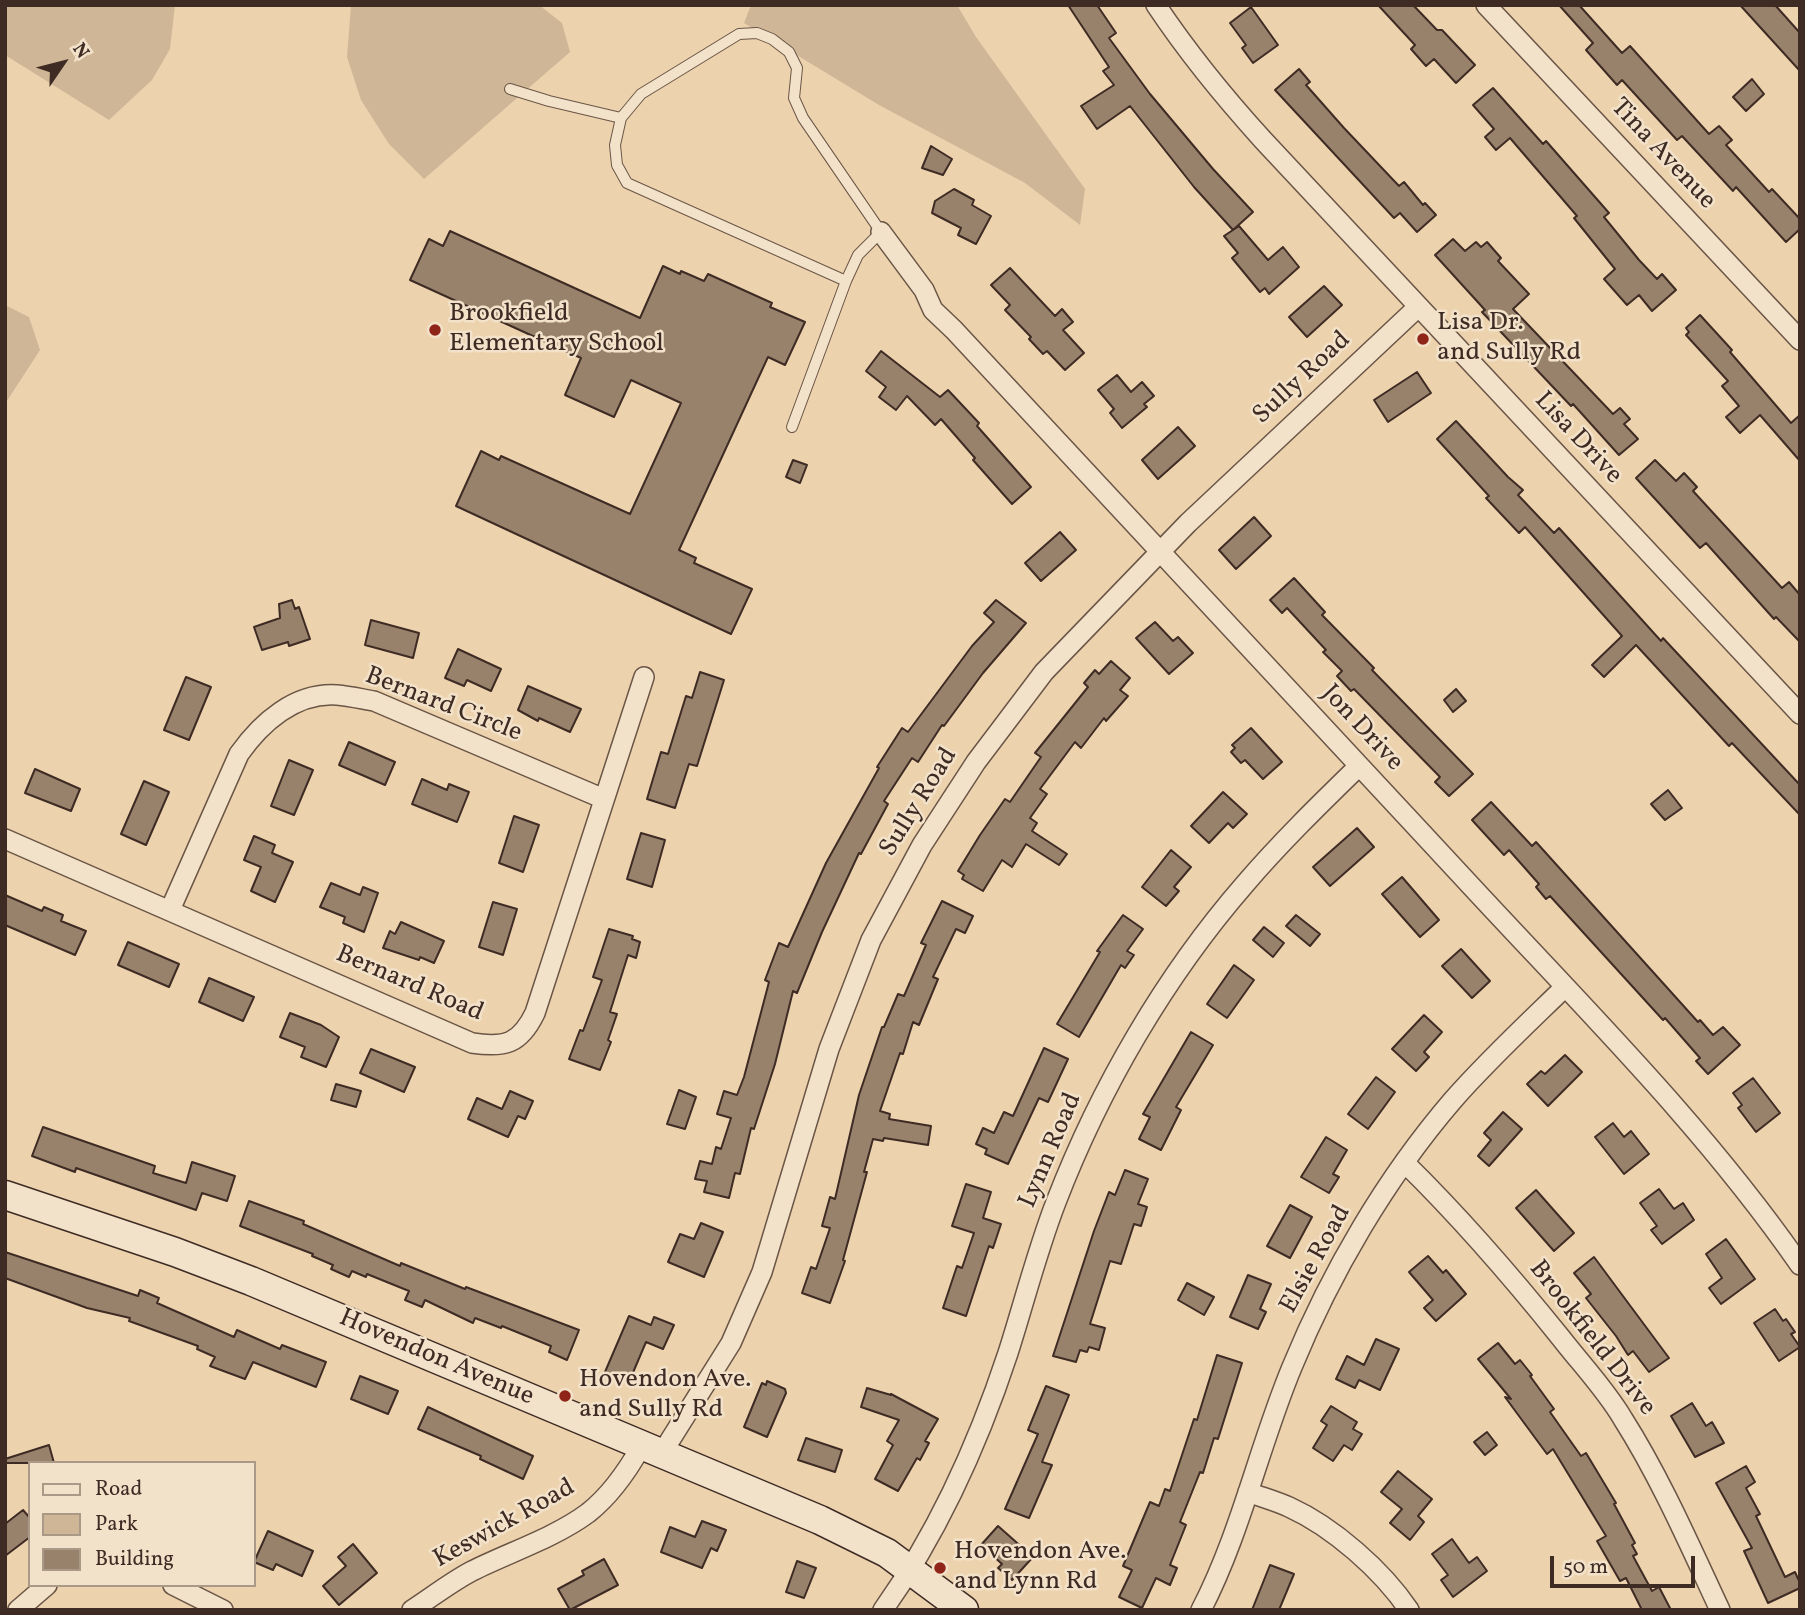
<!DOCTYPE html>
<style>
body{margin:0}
#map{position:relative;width:1805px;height:1615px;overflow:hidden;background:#edd2ae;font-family:Vollkorn,serif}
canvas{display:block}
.frame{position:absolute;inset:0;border:7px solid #3e2b24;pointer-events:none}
.legend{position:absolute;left:28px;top:1461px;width:228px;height:126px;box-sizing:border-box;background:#f3e2ca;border:2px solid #ab9988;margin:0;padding:9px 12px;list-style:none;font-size:21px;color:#3e2b24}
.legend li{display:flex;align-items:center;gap:14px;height:35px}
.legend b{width:35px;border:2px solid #ab9988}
.north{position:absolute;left:28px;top:28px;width:70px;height:70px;-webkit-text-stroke:5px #f3e2ca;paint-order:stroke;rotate:55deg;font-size:19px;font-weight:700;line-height:28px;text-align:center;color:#3e2b24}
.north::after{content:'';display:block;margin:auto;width:24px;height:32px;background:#3e2b24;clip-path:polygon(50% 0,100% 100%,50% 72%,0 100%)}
.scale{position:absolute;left:1550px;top:1556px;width:145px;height:32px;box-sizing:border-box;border:4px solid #3e2b24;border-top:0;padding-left:9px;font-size:21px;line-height:24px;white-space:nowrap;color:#3e2b24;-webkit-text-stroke:5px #f3e2ca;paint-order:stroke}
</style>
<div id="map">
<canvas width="1805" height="1615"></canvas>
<div class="frame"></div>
<ul class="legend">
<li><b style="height:9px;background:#f3e2ca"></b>Road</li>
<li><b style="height:19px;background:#cfb697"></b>Park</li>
<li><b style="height:19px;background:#99826c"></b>Building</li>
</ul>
<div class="north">N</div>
<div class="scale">50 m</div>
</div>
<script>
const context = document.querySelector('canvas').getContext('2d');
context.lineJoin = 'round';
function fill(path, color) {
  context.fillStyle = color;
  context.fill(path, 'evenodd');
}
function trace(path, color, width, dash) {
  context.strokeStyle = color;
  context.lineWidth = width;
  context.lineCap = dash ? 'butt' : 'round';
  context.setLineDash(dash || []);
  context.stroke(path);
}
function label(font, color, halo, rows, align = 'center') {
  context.font = font + ' Vollkorn,serif';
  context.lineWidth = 5;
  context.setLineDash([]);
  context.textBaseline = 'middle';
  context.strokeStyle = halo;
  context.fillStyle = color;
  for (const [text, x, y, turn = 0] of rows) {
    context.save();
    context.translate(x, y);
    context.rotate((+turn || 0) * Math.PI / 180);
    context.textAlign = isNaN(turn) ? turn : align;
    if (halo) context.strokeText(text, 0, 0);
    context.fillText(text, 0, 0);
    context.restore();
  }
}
fill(new Path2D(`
 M5 5H175L170 49 152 80 109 120 5 55Z
 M351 5H539L562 23 570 52 424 179 389 144 361 100 347 57Z
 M751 5H957L976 37 1085 189 1080 225 1025 183 879 105 744 23Z
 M5 305 29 317 40 350 5 404Z`), '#cfb697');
const building = new Path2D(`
 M1068 5H1097L1116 33 1109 38 1150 94 1213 169 1253 212 1233 230 1194 187 1130 106 1097 129 1081 106 1114 85 1103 71 1109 67Z
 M1378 5H1413L1437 30H1442L1475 65 1456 83 1434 59 1426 66 1411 49 1415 45Z
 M1559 5H1579L1622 53 1630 46 1709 134 1719 126 1732 140 1726 145 1769 192 1772 189 1800 219V229L1786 242 1736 187 1733 191 1682 136 1677 140 1622 80 1617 85 1586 50 1593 43Z
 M1740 5H1775L1800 33V71Z
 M1251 7 1278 45 1253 63 1242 48 1246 45 1230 23Z
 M1299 69 1310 82 1306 85 1344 128 1399 186 1404 182 1423 205 1425 203 1436 215 1417 232 1400 213 1394 218 1275 90Z
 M1752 79 1764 94 1746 111 1733 97Z
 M1493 88 1543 144 1546 141 1609 213 1604 217 1639 260 1657 279 1662 274 1676 290 1652 311 1639 295 1627 305 1604 279 1615 269 1574 218 1577 216 1510 138 1496 150 1485 137 1494 129 1473 105Z
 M931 146 952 159 943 175 922 168Z
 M954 189 974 200 972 205 991 216 976 244 958 235 961 228 932 213 935 201Z
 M1239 226 1268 260 1283 247 1299 267 1269 294 1265 288 1260 292 1232 258 1238 253 1224 236Z
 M450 231 640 318 663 266 680 274 681 271 704 281 708 274 772 303 770 307 805 322 785 365 768 357 679 550 696 558 694 563 752 589 731 634 456 506 481 451 499 460 501 456 630 514 681 403 631 380 614 417 565 395 581 358 410 280 429 239 443 246Z
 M1453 239 1465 251 1476 242 1481 247 1487 242 1501 258 1498 261 1529 294 1513 309 1613 414 1620 408 1630 419 1624 424 1638 439 1619 455 1573 404 1571 406 1482 312 1485 310 1435 255Z
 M1010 268 1055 316 1062 309 1073 322 1063 330 1084 353 1065 370 1047 351 1043 354 1029 339 1031 337 1005 310 1010 305 991 285Z
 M1324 286 1342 305 1307 337 1289 317Z
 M1700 315 1732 350 1730 352 1791 423 1800 415V461L1760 415 1740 433 1726 417 1739 406 1722 386 1728 381 1686 335 1689 332 1686 328Z
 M881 351 940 397 948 390 979 423 977 426 1031 487 1012 504 973 460 975 458 941 419 935 425 907 396 896 410 879 397 886 387 866 371Z
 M1417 372 1431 393 1388 422 1374 400Z
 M1117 375 1131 392 1142 382 1154 396 1144 404 1147 407 1122 428 1110 413 1114 409 1098 390Z
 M1456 421 1508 477 1523 490 1518 495 1554 533 1559 528 1661 641 1663 638 1800 785V815L1732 743 1729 746 1636 645 1604 677 1592 665 1622 636 1525 527 1519 533 1486 498 1489 496 1437 439Z
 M1178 427 1195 446 1158 479 1142 460Z
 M793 460 807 465 800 483 786 477Z
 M1655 460 1676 481 1684 473 1697 487 1693 491 1782 588 1789 582 1800 595V642L1776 617 1774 619 1706 543 1700 548 1636 478Z
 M1254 517 1271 536 1236 569 1219 550Z
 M1060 532 1076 550 1041 581 1025 563Z
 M1294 578 1325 612 1322 615 1374 668 1372 670 1473 774 1449 796 1435 782 1440 777 1354 689 1351 691 1337 676 1342 671 1323 652 1326 650 1287 608 1282 613 1270 600Z
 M292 600 295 609 299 607 310 639 289 646 288 642 262 650 254 627 280 618 279 604Z
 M996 600 1026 623 983 673 944 726 942 725 918 762 912 758 884 801 888 804 861 854 859 853 822 932 797 993 793 991 775 1064 754 1129 751 1128 740 1174 735 1173 729 1198 704 1192 707 1181 695 1179 700 1161 712 1164 716 1147 721 1149 731 1118 717 1114 724 1091 737 1095 744 1077 769 982 765 980 779 943 788 947 826 863 879 768 877 767 902 728 908 732 972 646 994 622 984 613Z
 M371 620 419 633 413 658 365 645Z
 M1155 622 1173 641 1178 637 1193 653 1169 674 1136 638Z
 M458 649 501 669 491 691 467 680 464 686 445 678Z
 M1111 661 1130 678 1120 690 1128 696 1106 721 1104 718 1081 748 1075 742 1040 789 1047 794 1030 818 1037 823 1032 831 1067 854 1059 865 1026 844 1012 867 1002 860 983 891 962 879 964 875 958 871 980 835 1005 799 1010 802 1041 757 1035 753 1088 687 1084 683 1095 670 1099 674Z
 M700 672 724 680 697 766 689 764 675 808 647 799 661 752 668 754 686 696 692 698Z
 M186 677 211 687 189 740 164 730Z
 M528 686 581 709 570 732 539 718 538 721 518 710Z
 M1456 689 1466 701 1453 712 1444 700Z
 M1251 728 1282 762 1263 779 1245 760 1241 763 1231 752 1235 748 1232 745Z
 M349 742 395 762 385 785 339 765Z
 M289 760 313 770 294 815 271 806Z
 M35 769 80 789 71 811 25 793Z
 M422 779 447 790 449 784 469 792 457 822 412 804Z
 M144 781 169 792 146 845 121 834Z
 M1668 790 1682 808 1665 820 1651 804Z
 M1223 792 1247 814 1233 828 1228 823 1209 843 1191 826Z
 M1491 802 1532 846 1536 842 1698 1022 1700 1020 1713 1035 1723 1027 1740 1045 1708 1074 1696 1061 1700 1058 1665 1018 1663 1020 1550 896 1546 899 1536 887 1539 884 1509 850 1504 855 1472 820Z
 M514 816 539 825 523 872 499 863Z
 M1357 828 1374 847 1330 886 1313 867Z
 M641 833 665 840 652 887 627 879Z
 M254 836 275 845 272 853 293 862 275 902 251 891 261 867 244 860Z
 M1171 850 1191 867 1174 887 1179 891 1166 906 1142 887Z
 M1402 877 1439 920 1420 937 1382 894Z
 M331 883 360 895 363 887 378 893 364 932 343 923 345 917 320 907Z
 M5 895 42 911 44 907 63 915 61 921 86 931 75 955 5 925Z
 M942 901 973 916 965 933 956 929 933 977 938 979 919 1025 913 1022 903 1054 900 1053 880 1111 890 1114 889 1119 931 1126 928 1145 884 1138 883 1141 873 1139 864 1172H867L843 1260 845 1261 830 1303 802 1293 811 1267 816 1269 830 1228 822 1226 830 1197 835 1199 859 1095 882 1027H884L898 994 904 996 926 945 921 943Z
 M493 902 517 909 503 955 479 947Z
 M1123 915 1143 929 1127 951 1134 955 1125 968 1121 965 1079 1037 1057 1024 1100 952 1097 951Z
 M1296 915 1320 934 1310 946 1286 926Z
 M401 922 444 941 434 963 420 957 419 960 383 948 390 931 395 934Z
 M1264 927 1284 943 1273 957 1253 940Z
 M609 929 633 936 632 939 640 942 636 958 628 955 610 1012 617 1014 608 1040 611 1042 600 1070 569 1059 580 1030 583 1031 602 980 593 977Z
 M128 942 179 964 169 987 118 965Z
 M1461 949 1490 981 1472 998 1442 966Z
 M1234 965 1254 980 1227 1018 1207 1004Z
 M209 978 254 997 243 1021 199 1002Z
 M290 1013 321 1025 339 1037 326 1067 301 1057 305 1047 280 1037Z
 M1424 1015 1442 1032 1424 1052 1429 1057 1416 1071 1392 1049Z
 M1191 1032 1213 1045 1176 1107 1181 1110 1161 1150 1139 1139 1150 1117 1143 1114Z
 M1044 1048 1068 1059 1048 1102 1039 1098 1008 1164 985 1154 987 1149 976 1144 983 1128 994 1133 1004 1112 1013 1116Z
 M371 1049 415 1067 404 1092 360 1073Z
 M1565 1055 1582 1072 1548 1106 1527 1084 1541 1071 1545 1074Z
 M1376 1077 1395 1092 1368 1129 1348 1114Z
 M1753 1078 1780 1113 1756 1132 1738 1108 1742 1105 1733 1093Z
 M336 1084 361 1091 356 1107 331 1100Z
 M679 1090 696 1097 685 1129 667 1124Z
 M510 1091 533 1101 525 1119 518 1116 508 1137 468 1119 477 1098 502 1109Z
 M1503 1112 1522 1129 1489 1166 1478 1156 1491 1140 1484 1133Z
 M1613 1123 1624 1137 1631 1131 1649 1154 1624 1174 1595 1137Z
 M43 1127 155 1166 153 1173 186 1183 192 1162 235 1176 227 1201 202 1193 196 1210 76 1168 75 1172 32 1156Z
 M1326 1137 1347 1150 1333 1174 1339 1177 1329 1193 1301 1177Z
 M1125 1170 1148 1179 1138 1204 1147 1207 1141 1226 1134 1224 1121 1264 1110 1261 1090 1324 1105 1328 1099 1350 1089 1347 1087 1352 1080 1350 1076 1362 1053 1356 1094 1231 1109 1192 1115 1195Z
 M966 1184 991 1192 983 1218 1001 1224 993 1248 989 1246 966 1316 943 1308 957 1266 962 1268 974 1233 952 1226Z
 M1659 1189 1674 1209 1683 1203 1694 1220 1662 1244 1651 1230 1657 1226 1640 1203Z
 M1536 1190 1574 1233 1554 1251 1516 1208Z
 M249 1201 304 1221 303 1224 400 1266 401 1263 465 1289 466 1287 579 1330 567 1360 549 1352 551 1346 502 1326 501 1328 475 1318 473 1323 425 1300 422 1307 405 1300 409 1291 367 1274 366 1277 352 1271 349 1277 331 1269 333 1265 312 1256 313 1254 240 1226Z
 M1290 1205 1312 1217 1290 1258 1267 1246Z
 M701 1223 723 1232 704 1277 668 1262 680 1234 694 1239Z
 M1726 1239 1755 1279 1721 1304 1709 1288 1722 1278 1706 1254Z
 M5 1252 138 1296 140 1290 159 1298 157 1303 234 1337 237 1330 280 1349 282 1345 326 1362 316 1387 253 1362 245 1379 210 1366 215 1357 197 1349 198 1346 129 1321 130 1318 87 1308 5 1278Z
 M1428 1256 1443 1273 1446 1270 1466 1294 1436 1321 1424 1308 1433 1300 1409 1272Z
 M1594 1257 1669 1358 1649 1372 1633 1351 1628 1355 1616 1336 1586 1298 1591 1294 1574 1273Z
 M1248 1275 1271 1284 1260 1309 1266 1312 1258 1329 1230 1317Z
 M1187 1283 1214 1297 1204 1315 1178 1300Z
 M1775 1309 1783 1321 1786 1319 1795 1332 1791 1334 1800 1347 1779 1361 1754 1323Z
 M629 1316 651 1325 654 1317 674 1325 663 1349 646 1342 629 1382 605 1372Z
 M1376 1339 1399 1349 1380 1390 1359 1380 1355 1388 1336 1379 1347 1356 1364 1365Z
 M1498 1343 1515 1364 1520 1360 1532 1375 1530 1376 1554 1409 1550 1412 1581 1456 1586 1453 1616 1503 1614 1504 1635 1543 1632 1545 1637 1554 1633 1556 1652 1591 1659 1587 1671 1610H1642L1626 1578 1620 1581 1597 1541 1606 1536 1553 1449 1547 1454 1505 1397 1511 1399 1478 1359Z
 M1217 1355 1242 1363 1218 1439 1214 1438 1203 1473 1200 1472 1180 1522 1186 1525 1170 1565 1177 1568 1170 1585 1156 1578 1142 1608 1119 1597 1132 1570 1123 1566 1150 1502 1159 1506 1165 1489 1170 1491 1194 1419 1197 1420Z
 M360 1376 398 1391 388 1414 351 1399Z
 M767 1381 785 1389 786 1393 767 1437 744 1427 762 1383 766 1385Z
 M1046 1386 1069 1395 1042 1462 1052 1465 1029 1518 1005 1509 1038 1434 1028 1430Z
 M867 1388 891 1395V1394L938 1419 925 1441 929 1443 920 1460 917 1458 898 1491 875 1479 893 1445 887 1441 899 1420 861 1407Z
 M1692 1403 1706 1426 1712 1422 1724 1443 1695 1457 1671 1416Z
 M1331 1406 1357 1422 1353 1429 1362 1434 1352 1450 1344 1445 1333 1461 1313 1448 1327 1425 1321 1421Z
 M428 1407 533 1456 523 1479 480 1459 481 1456 418 1429Z
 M1487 1432 1497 1445 1485 1455 1474 1442Z
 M806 1438 842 1450 835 1472 798 1460Z
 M49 1445 54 1463H5V1459Z
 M1746 1466 1755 1482 1746 1488 1760 1514 1756 1516 1785 1577 1795 1572 1800 1583V1588L1768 1603 1744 1551 1752 1548 1716 1483Z
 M1398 1471 1432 1499 1418 1516 1424 1522 1410 1540 1390 1523 1402 1509 1381 1492Z
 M23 1510 30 1518V1537L5 1556V1524Z
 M702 1521 726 1530 717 1551 711 1548 702 1568 661 1552 670 1527 695 1537Z
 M998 1526 1033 1557 1012 1580 998 1568 1002 1564 981 1545Z
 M268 1531 313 1551 302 1576 276 1564 273 1570 254 1562Z
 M1452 1539 1469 1563 1477 1557 1487 1571 1453 1597 1441 1580 1448 1575 1432 1554Z
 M353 1544 377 1573 339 1605 323 1586 346 1566 338 1557Z
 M604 1559 618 1585 570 1610 558 1589 584 1575 582 1571Z
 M797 1561 816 1568 804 1598 786 1592Z
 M1270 1565 1294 1574 1279 1610H1252Z`);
fill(building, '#99826c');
trace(building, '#3e2b24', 2);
const lane = new Path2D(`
 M757 33 772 39 789 52 797 68 794 98 803 118 881 232 858 255 846 281 627 183 617 165 615 145 621 118 641 94 739 34Z
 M510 89 549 101 621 118
 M792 427 846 281`);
const street = new Path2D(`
 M1156 5C1188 53 1224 97 1263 140L1800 714
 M1486 5 1800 340
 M881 232 924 290 933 310 954 330C1126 517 1300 701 1472 887 1585 1009 1705 1128 1800 1265
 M5 839 472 1043C505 1048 520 1044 535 1013L644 677
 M170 910 239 754C261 723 295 692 337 695 349 696 362 699 374 701L604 799
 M1405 1163C1461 1218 1512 1277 1561 1338 1582 1365 1606 1390 1623 1419 1661 1479 1690 1546 1720 1610
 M662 1453 731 1343 762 1272 829 1049 871 940 922 845 976 762 1044 672 1188 523 1418 307
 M1248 1492C1261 1497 1276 1501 1289 1507 1333 1527 1382 1570 1409 1610
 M173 1585 223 1610
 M18 1610 47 1585
 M412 1610C432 1597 451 1582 472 1571 510 1552 554 1538 588 1513 611 1495 628 1470 642 1445
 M883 1610C937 1534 979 1441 1008 1353 1024 1303 1037 1251 1056 1202 1100 1088 1165 976 1245 884 1280 843 1320 804 1359 766
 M1201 1610C1241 1533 1259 1446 1292 1367 1331 1272 1386 1178 1453 1100 1488 1060 1527 1024 1565 987`);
const secondary = new Path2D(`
 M5 1195 175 1252 251 1281 820 1520 887 1553 964 1610`);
trace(lane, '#6a5546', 12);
trace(street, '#6a5546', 22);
trace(secondary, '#3e2b24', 31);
trace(lane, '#f3e2ca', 10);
trace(street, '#f3e2ca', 19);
trace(secondary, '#f3e2ca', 28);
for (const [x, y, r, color] of [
 [435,330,7,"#8f2418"],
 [1423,339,7,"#8f2418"],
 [565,1396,7,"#8f2418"],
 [940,1568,7,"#8f2418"]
]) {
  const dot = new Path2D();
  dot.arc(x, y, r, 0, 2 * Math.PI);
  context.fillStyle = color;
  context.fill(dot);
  trace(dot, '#f3e2ca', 2.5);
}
label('26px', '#3e2b24', '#f3e2ca', [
 ["Tina Avenue",1662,155,47],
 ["Sully Road",1303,379,-43],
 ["Lisa Drive",1577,439,47],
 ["Bernard Circle",443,706,21],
 ["Jon Drive",1361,729,47],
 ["Sully Road",920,803,-58],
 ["Bernard Road",409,985,23],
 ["Lynn Road",1052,1151,-67],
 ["Elsie Road",1317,1260,-61],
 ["Brookfield Drive",1591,1339,52],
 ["Hovendon Avenue",436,1359,23],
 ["Keswick Road",505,1525,-29]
]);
label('26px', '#3e2b24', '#f3e2ca', [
 ["Brookfield",449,315],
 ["Elementary School",449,345],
 ["Lisa Dr.",1437,324],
 ["and Sully Rd",1437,354],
 ["Hovendon Ave.",579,1381],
 ["and Sully Rd",579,1411],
 ["Hovendon Ave.",954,1553],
 ["and Lynn Rd",954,1583]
], 'left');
</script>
